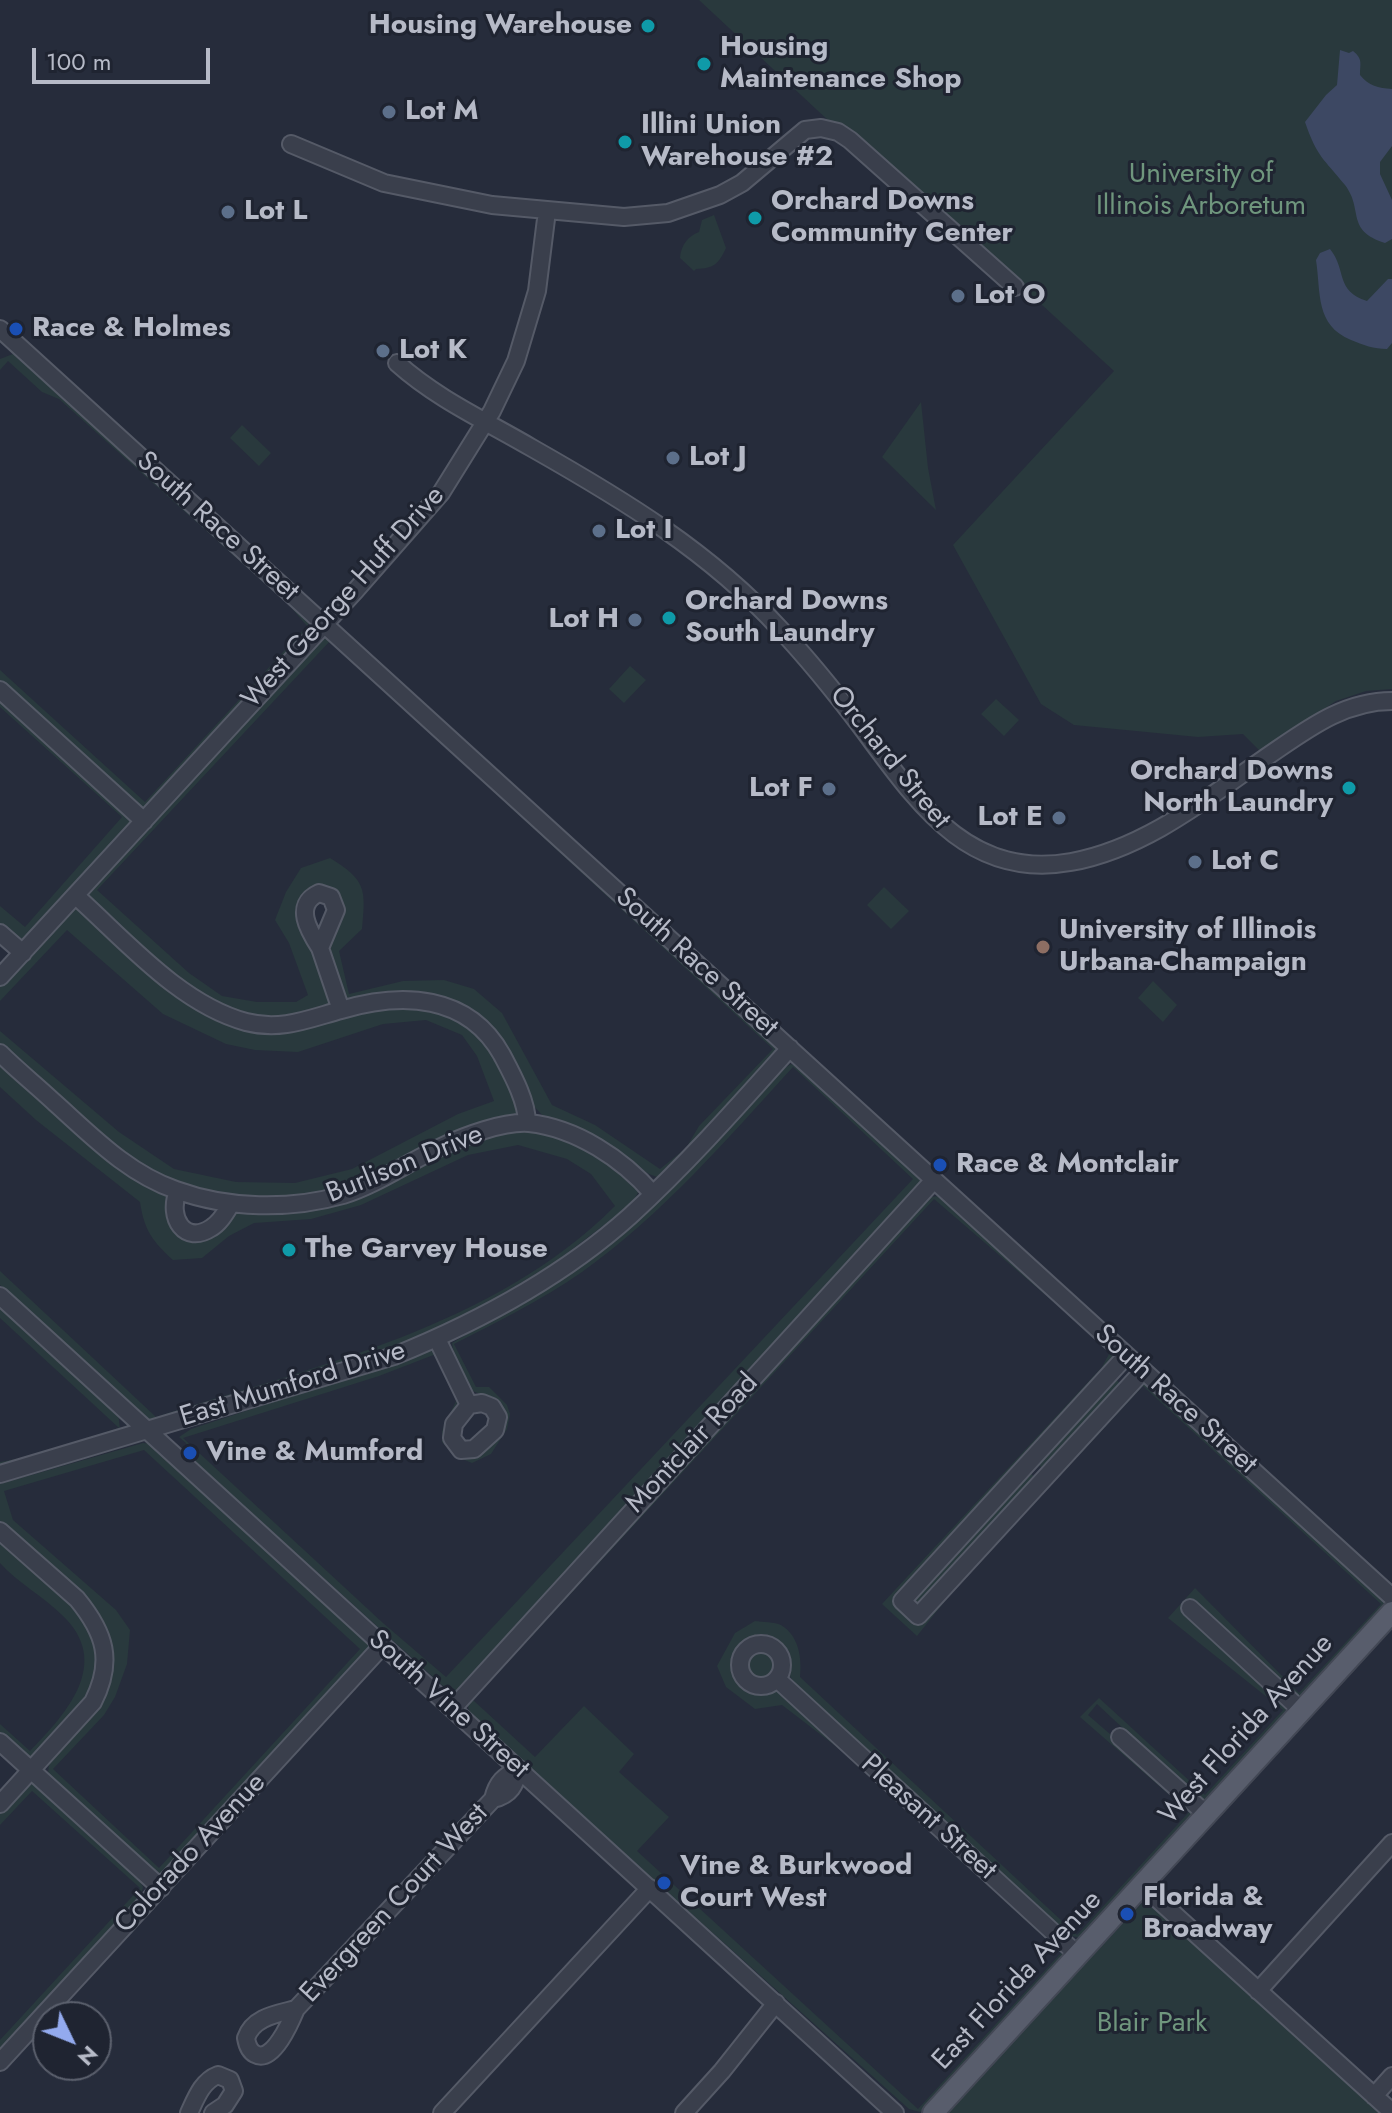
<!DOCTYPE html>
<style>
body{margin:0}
#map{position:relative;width:1392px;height:2113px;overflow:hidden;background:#262c3b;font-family:Jost,sans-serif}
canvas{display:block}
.north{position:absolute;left:32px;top:2001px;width:80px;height:80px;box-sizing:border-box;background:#1f2431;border:2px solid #5b606d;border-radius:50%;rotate:133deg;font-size:22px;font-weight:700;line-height:32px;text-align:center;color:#b6bac7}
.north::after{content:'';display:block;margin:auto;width:28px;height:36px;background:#93aaee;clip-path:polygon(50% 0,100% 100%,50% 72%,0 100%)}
.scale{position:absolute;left:32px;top:48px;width:178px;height:36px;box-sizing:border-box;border:4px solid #b6bac7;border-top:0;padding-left:10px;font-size:24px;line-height:28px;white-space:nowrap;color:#b6bac7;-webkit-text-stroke:6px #1f2431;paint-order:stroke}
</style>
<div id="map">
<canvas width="1392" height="2113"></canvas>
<div class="north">N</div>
<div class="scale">100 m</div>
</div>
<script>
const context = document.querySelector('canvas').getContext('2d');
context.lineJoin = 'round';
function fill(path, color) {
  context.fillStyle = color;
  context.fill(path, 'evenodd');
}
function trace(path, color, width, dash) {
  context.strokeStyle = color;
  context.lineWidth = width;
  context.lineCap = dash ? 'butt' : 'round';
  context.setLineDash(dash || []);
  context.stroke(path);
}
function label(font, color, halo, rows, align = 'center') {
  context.font = font + ' Jost,sans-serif';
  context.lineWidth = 6;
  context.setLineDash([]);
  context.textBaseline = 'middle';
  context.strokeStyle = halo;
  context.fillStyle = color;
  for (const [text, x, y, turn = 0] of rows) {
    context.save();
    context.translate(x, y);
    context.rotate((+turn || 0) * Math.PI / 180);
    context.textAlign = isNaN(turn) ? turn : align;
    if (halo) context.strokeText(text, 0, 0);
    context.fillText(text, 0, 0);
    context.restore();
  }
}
fill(new Path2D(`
 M699 0H1392V689L1366 691 1336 701 1260 751 1243 734 1198 737 1074 725 1041 704 953 545 1114 371 860 138 845 127 831 123Z
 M714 215 726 248C718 265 714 268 696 269L694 271 680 258C681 245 688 236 699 232L702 220Z
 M13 354 20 356 308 619V633L144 809 139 807 0 682V670L145 802 307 626 289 605 59 399 42 392 8 361 0 370V359Z
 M921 402 928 468 936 510 882 457Z
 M242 425 271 453 259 466 230 438Z
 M329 637 778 1046 773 1057 661 1176 657 1177 649 1174 599 1141 544 1117 528 1100 491 1027 474 1011 451 1002H345C342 990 328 957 328 947 328 925 361 903 327 885L313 888 305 895 331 994V1008L291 1020 244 1018 178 981 89 900V889L320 641ZM330 641 773 1049 699 1126 686 1148 660 1169 595 1125 552 1105 502 1013 474 989 444 980 403 981 349 994 339 951 362 929C366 889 366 880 330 858L301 868 286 892 275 920 289 943 308 995 296 1002H257L222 996 189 973 97 890Z
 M630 666 646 680 624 703 609 689Z
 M0 696 131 818 132 825 27 939 20 940 0 926V906L25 927 122 817 0 707Z
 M996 699 1019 720 1004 736 981 714Z
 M884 887 909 911 891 929 867 905Z
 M73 909H82L169 989 194 1009 238 1025 404 1003 451 1014 476 1032 504 1070 518 1105 517 1113 390 1169 331 1192 298 1198 224 1196 166 1180 129 1159 0 1047V1031L119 1132 174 1169 236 1182 295 1183 352 1169 458 1114 494 1101 477 1056 462 1035 426 1020 383 1024 298 1052 255 1050 226 1044 163 1014 67 930 0 1001V985Z
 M1153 981 1177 1005 1163 1022 1138 998Z
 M0 1058 165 1193 168 1198 167 1211 186 1237 242 1210 296 1207 464 1140 523 1128 587 1143 640 1189 635 1198 616 1216 554 1263 462 1318 403 1343 323 1371 153 1423 0 1285V1271L156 1417C314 1366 493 1328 615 1206L591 1174 567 1159 518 1145 468 1155 361 1205 311 1219 254 1223 229 1236 202 1258 173 1260C153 1242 144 1230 140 1202L36 1120 0 1087Z
 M791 1064 803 1068 917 1175 921 1182 917 1189 465 1685 453 1695 188 1455 186 1443 179 1437 191 1429 431 1350 442 1355 459 1395 448 1437 463 1456C484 1458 514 1426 502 1405 496 1393 485 1397 475 1392 461 1386 454 1356 452 1343L560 1279 638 1220 671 1189 783 1069ZM793 1067 913 1179 446 1677 383 1623 183 1438 379 1376 436 1354 457 1399 442 1431V1442L455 1456 472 1463 491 1454 507 1429 510 1414 507 1405 489 1387H476L454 1344C497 1322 542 1300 582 1272 662 1215 727 1139 793 1067Z
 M939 1196 947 1201 1114 1352 1109 1368 894 1603 917 1623 1140 1381H1145L1385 1601V1605L1307 1695 1299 1696 1201 1609 1294 1709 1208 1801H1201L1097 1704 1088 1715 1199 1811 1081 1938 1067 1935 797 1687 790 1676V1653C769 1621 739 1632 734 1668L747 1688 768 1693 776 1690 783 1691 1067 1955 925 2110 920 2112 909 2109 470 1715 467 1702 919 1205 930 1197ZM934 1199 1106 1347 1109 1354 1102 1367 882 1604 917 1636 953 1591 1143 1386 1381 1604 1299 1693 1195 1588 1168 1618 1283 1710 1205 1795 1099 1698 1080 1717 1189 1812 1077 1935 800 1677C802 1658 799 1636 781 1625 775 1622 762 1622 755 1621L735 1633 717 1666 726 1687 755 1709 782 1705 846 1754 1061 1953 918 2109 637 1851 669 1817 619 1772 634 1754 584 1706 535 1757 473 1700Z
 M0 1303 118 1411 120 1430 0 1467V1462L27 1457 119 1428 0 1318Z
 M1115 1378 1121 1385 1044 1469 1037 1464Z
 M143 1443 153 1444 369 1644 370 1648 162 1875 157 1874 49 1777C43 1749 81 1734 93 1713 98 1703 102 1642 104 1627 90 1590 31 1551 0 1524V1484ZM144 1450 360 1649 159 1868 53 1769 104 1715 115 1697 127 1664 130 1630 116 1610 13 1520 4 1491Z
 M1030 1473 1035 1477 920 1606 910 1602 1026 1474Z
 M0 1537C21 1556 85 1604 93 1628 101 1652 99 1685 83 1706 69 1726 48 1742 31 1760L0 1737V1724L30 1751C66 1714 113 1663 62 1615 43 1596 18 1583 0 1563Z
 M747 1664a16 16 0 1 1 32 0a16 16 0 1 1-32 0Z
 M34 1783 140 1880 143 1887 140 1899 0 2052V2040L140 1888 32 1791 0 1825V1814L24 1789Z
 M1143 1902H1152L1385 2113H945Z`), '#29393d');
fill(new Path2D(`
 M1340 50 1349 53 1353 51C1363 59 1360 63 1360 75 1369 86 1378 88 1392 89V146L1380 162V174L1392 200V239L1385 243C1345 230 1364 210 1345 185 1324 159 1317 157 1305 122L1326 95 1337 85Z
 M1330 249C1347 270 1335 291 1367 301L1388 279H1392V343L1387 349C1374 349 1363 345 1351 340 1315 325 1321 293 1316 260L1320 253Z`), '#3d4863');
const minor = new Path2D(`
 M291 144 384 183 492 205 624 217 668 213 720 195 742 183 805 130 821 128 838 132 850 140 1015 287
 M0 329 1392 1597
 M397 363C437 399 486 421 532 448 622 499 710 552 780 629 808 659 834 691 859 724 914 797 965 881 1071 862 1144 849 1206 799 1265 758 1305 731 1342 701 1392 701
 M0 690 144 821
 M319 893 331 897 336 910 320 948C309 931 293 905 319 893Z
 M76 896C126 941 180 1004 246 1022 281 1031 308 1019 341 1010 402 992 468 994 502 1055 512 1074 527 1101 527 1123
 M0 933 23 953
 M320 948 341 1010
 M0 977 356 590 441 493 492 411 516 361 537 291 547 211
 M0 1053C17 1070 36 1085 54 1102 92 1136 127 1173 176 1190 228 1209 290 1210 343 1195 378 1184 408 1162 441 1147 464 1136 504 1121 529 1123 576 1128 623 1159 653 1194
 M178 1191C167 1218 185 1245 211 1228 220 1223 226 1212 231 1204
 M0 1296 895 2113
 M437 1339 469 1405
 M1126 1356 902 1601 918 1616 1143 1371
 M482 1403 492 1407 498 1417 495 1430 474 1449 461 1450 452 1438 454 1424 469 1405Z
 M0 1474 394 1356C478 1322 562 1277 630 1216 687 1164 739 1105 790 1048
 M0 1531 77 1599C105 1633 114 1661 93 1702L0 1804
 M1190 1608 1302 1711
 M740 1665a21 21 0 1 1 42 0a21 21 0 1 1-42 0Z
 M777 1679 1079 1956
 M453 1708 934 1180
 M1120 1737 1207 1815
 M0 1742 161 1888
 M493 1799C511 1795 515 1785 519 1769
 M1143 1886 1392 2112
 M1258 1991 1392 1843
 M296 2009C291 2021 273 2064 255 2054 249 2051 247 2044 246 2038 253 2017 277 2014 296 2009L493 1799C497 1782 504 1776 519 1769
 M0 2062 382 1646
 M1374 2096 1392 2076
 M189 2113C196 2098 202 2081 218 2075L230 2080 234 2091 225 2105 213 2113
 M442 2113 650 1888
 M684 2113 722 2071 776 2003`);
const major = new Path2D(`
 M933 2113 1392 1612`);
trace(minor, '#555a67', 20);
trace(major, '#434855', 24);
trace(minor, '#3a3f4c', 16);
trace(major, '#585d6c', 20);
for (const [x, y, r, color] of [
 [648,26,8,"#0f9aa8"],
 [704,64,8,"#0f9aa8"],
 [389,112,8,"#5c6f8a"],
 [625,142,8,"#0f9aa8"],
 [228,212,8,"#5c6f8a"],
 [755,218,8,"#0f9aa8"],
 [958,296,8,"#5c6f8a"],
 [16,329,8,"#1a4fb4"],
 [383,351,8,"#5c6f8a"],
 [673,458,8,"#5c6f8a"],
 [599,531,8,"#5c6f8a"],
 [669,618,8,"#0f9aa8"],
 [635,620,8,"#5c6f8a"],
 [1349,788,8,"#0f9aa8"],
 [829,789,8,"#5c6f8a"],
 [1059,818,8,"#5c6f8a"],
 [1195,862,8,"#5c6f8a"],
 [1043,947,8,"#8d6e63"],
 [940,1165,8,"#1a4fb4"],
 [289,1250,8,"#0f9aa8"],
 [190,1453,8,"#1a4fb4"],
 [664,1883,8,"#1a4fb4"],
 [1127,1914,8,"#1a4fb4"]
]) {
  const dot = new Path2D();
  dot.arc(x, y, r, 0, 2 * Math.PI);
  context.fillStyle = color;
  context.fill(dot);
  trace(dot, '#1f2431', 3);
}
label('bold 28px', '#b6bac7', '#1f2431', [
 ["Housing Warehouse",632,26,"right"],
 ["Housing",720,48],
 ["Maintenance Shop",720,80],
 ["Lot M",405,112],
 ["Illini Union",641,126],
 ["Warehouse #2",641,158],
 ["Orchard Downs",771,202],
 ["Community Center",771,234],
 ["Lot L",244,212],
 ["Lot O",974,296],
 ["Race & Holmes",32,329],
 ["Lot K",399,351],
 ["Lot J",689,458],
 ["Lot I",615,531],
 ["Orchard Downs",685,602],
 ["South Laundry",685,634],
 ["Lot H",619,620,"right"],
 ["Orchard Downs",1333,772,"right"],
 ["North Laundry",1333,804,"right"],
 ["Lot F",813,789,"right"],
 ["Lot E",1043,818,"right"],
 ["Lot C",1211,862],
 ["University of Illinois",1059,931],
 ["Urbana-Champaign",1059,963],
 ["Race & Montclair",956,1165],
 ["The Garvey House",305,1250],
 ["Vine & Mumford",206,1453],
 ["Vine & Burkwood",680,1867],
 ["Court West",680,1899],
 ["Florida &",1143,1898],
 ["Broadway",1143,1930]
], 'left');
label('28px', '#6f967d', '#1f2431', [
 ["University of",1201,175],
 ["Illinois Arboretum",1201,207],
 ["Blair Park",1152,2024]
]);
label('28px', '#b6bac7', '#1f2431', [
 ["South Race Street",217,527,42],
 ["West George Huff Drive",344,598,-48],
 ["Orchard Street",889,758,51],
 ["South Race Street",696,963,42],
 ["Burlison Drive",405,1165,-22],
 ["East Mumford Drive",293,1385,-17],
 ["South Race Street",1175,1400,42],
 ["Montclair Road",693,1444,-47],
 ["South Vine Street",448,1705,42],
 ["West Florida Avenue",1247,1730,-48],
 ["Pleasant Street",928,1818,42],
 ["Colorado Avenue",191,1854,-47],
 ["Evergreen Court West",395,1904,-47],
 ["East Florida Avenue",1018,1981,-47]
]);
</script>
